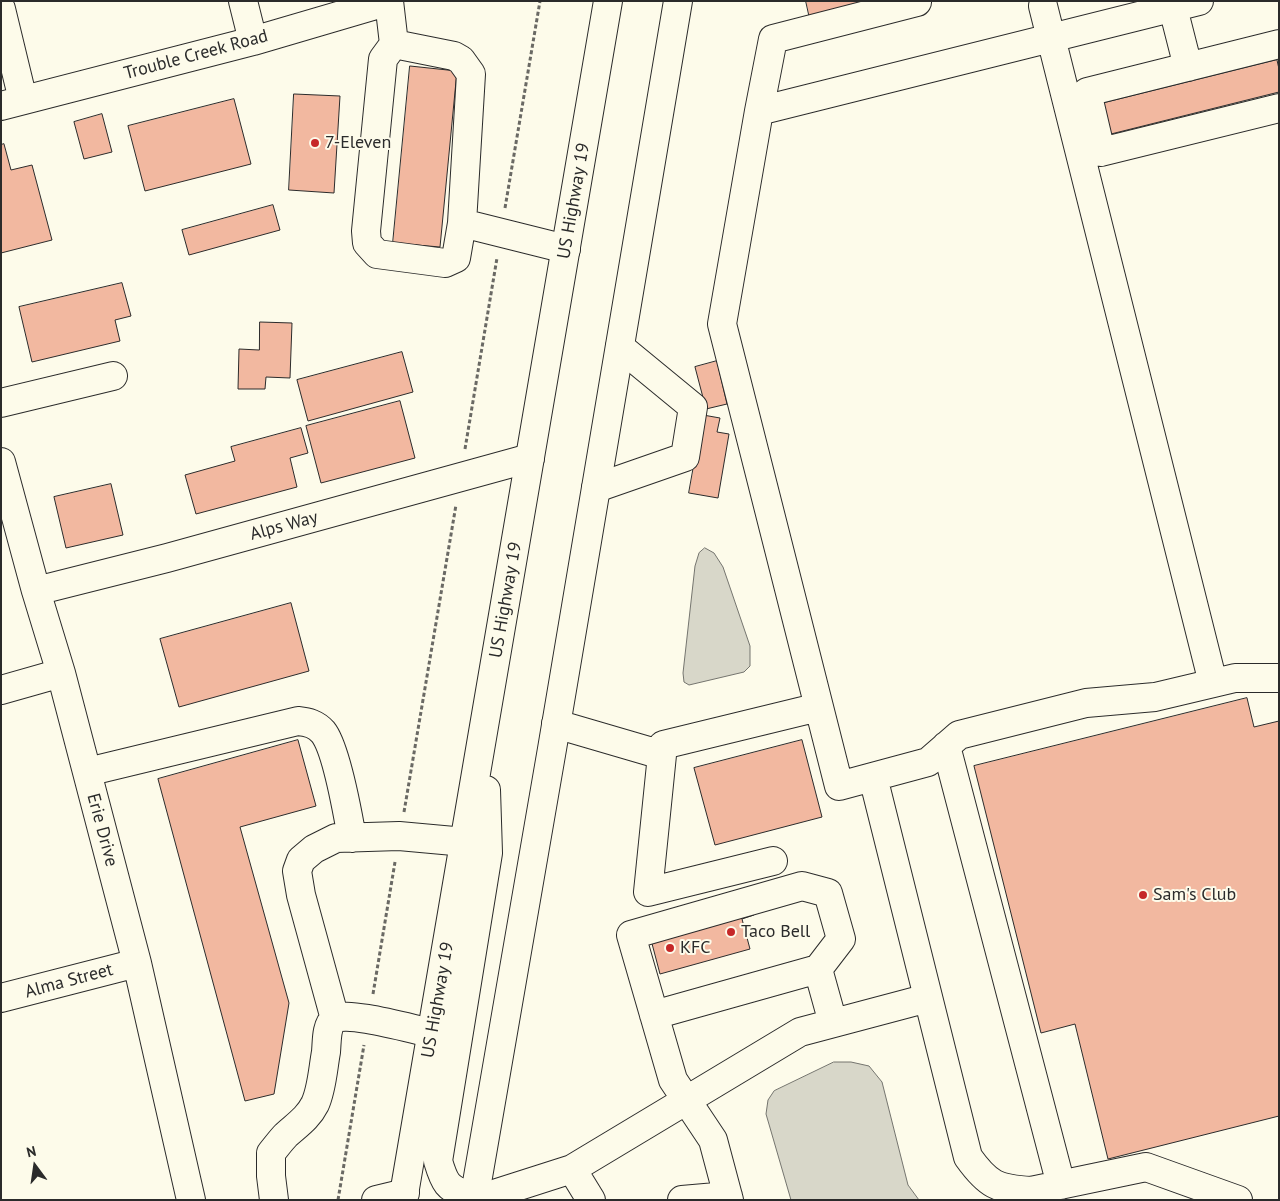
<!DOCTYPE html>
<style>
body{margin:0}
#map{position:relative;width:1280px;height:1201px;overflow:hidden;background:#fdfbea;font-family:"PT Sans",sans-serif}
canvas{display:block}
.frame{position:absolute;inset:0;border:2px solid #2b2b2b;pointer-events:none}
.north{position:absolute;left:10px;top:1141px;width:50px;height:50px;-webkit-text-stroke:4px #fdfbea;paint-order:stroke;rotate:346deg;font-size:14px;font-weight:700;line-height:20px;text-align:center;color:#2b2b2b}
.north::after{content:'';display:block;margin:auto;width:18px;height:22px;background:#2b2b2b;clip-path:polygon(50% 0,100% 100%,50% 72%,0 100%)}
</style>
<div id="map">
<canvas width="1280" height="1201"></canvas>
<div class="frame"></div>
<div class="north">N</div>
</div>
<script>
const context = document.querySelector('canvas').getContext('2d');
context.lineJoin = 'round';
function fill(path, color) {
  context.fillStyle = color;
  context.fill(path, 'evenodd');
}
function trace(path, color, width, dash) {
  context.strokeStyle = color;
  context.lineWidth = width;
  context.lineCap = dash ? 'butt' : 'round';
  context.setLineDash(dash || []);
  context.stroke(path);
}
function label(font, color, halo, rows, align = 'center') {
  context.font = font + ' "PT Sans",sans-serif';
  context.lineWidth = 4;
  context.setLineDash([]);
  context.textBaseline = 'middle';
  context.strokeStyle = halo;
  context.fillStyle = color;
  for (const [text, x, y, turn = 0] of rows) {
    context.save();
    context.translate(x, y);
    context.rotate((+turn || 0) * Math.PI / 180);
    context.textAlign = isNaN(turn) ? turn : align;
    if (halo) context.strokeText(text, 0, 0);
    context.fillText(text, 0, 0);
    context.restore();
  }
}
const water = new Path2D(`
 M705 548 714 553 723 567 750 646V666L744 672 689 685 684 682 683 673 695 566 699 553Z
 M834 1062H851L869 1066 882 1082 908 1185 919 1200H791L766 1114 768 1100 774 1091Z`);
fill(water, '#d8d7c9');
trace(water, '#74746e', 1);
const building = new Path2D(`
 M806 1H880L810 19Z
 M1277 60 1279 69V92L1103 136 1096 105Z
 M410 66 457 71 440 247 393 243Z
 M294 94 340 96 334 193 289 190Z
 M234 99 251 164 145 191 128 126Z
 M102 114 112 152 84 159 74 122Z
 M4 144 11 170 32 165 52 240 1 253V145Z
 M273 205 280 230 189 255 182 230Z
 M122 283 131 316 115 320 120 341 32 362 19 307Z
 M260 322 292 323 290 378 266 377 265 389H238L239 349 259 350Z
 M402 352 413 392 308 421 297 380Z
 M717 361 727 404 706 409 695 367Z
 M400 401 415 458 321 483 306 426Z
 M703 415 720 418 717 432 729 434 718 498 689 493Z
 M301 428 308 453 290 458 297 487 196 514 185 475 235 461 231 447Z
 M111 484 123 535 66 548 54 497Z
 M291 603 309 671 179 707 160 639Z
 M1247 698 1254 727 1279 721V1116L1108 1159 1075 1024 1041 1033 974 766Z
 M298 740 316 806 240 827 289 1003 274 1094 245 1101 158 779Z
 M802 740 822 817 715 845 694 768Z
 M752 907 754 915 742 919 750 949 660 974 650 936Z`);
fill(building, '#f2b8a0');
trace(building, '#2b2b2b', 1);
const minor = new Path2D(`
 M243 1 253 41
 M389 1 394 44 454 56 461 60 471 74 462 223 566 249
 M1199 1 759 111 722 324 839 786 928 762 959 735 1086 703 1155 697 1235 678H1279
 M1043 6 1213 683
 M1173 8 1188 67
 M1 9 23 100
 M394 44 383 59 366 231 367 243 377 254 445 263 456 258 462 223
 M1279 44 1087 92 1101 152 1279 108
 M1 106 253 41 389 1
 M759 111 773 39 917 2
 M1 403 113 376
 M1 462 36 591 61 673 137 963 191 1200
 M596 488 685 457 693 407 620 347
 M36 591 167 558 530 458
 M1 690 61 673
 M556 724 662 755
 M946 746 1061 1185
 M87 772 298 721C308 722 316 724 323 732 336 748 348 815 352 838
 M873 777 968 1157C988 1185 997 1189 1031 1191L1146 1167 1238 1200
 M773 861 648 892 663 745 819 707
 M1 998 137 963
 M654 1015 818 969 833 1023
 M335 1019 301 895 297 871 301 860 314 849 336 838 399 836 465 842
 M572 1169 591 1200
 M274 1200 271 1176V1153C276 1147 281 1140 286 1135 297 1125 308 1118 315 1104 322 1089 323 1068 326 1052 327 1041 326 1026 334 1019 346 1010 415 1030 432 1033
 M376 1200 405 1193
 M475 1200 572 1169 800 1032 928 998
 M682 1200 728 1196
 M729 1200 713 1140 673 1080 631 935 802 886 828 893 841 939 818 969`);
const highway = new Path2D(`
 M403 1200 608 1
 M473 1200C448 1186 446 1188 438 1161L488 853 486 790
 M474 1200 552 749 678 1`);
trace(minor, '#2b2b2b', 30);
trace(highway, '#2b2b2b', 30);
trace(new Path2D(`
 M505 208 540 1
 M465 449 497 258
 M404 812 456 505
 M373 994 395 862
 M338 1200 364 1045`), '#6a6964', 3, [4, 2.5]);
trace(minor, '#fdfbea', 28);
trace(highway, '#fdfbea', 28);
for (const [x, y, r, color] of [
 [315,143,5,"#c62828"],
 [1143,895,5,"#c62828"],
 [731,932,5,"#c62828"],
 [670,948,5,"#c62828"]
]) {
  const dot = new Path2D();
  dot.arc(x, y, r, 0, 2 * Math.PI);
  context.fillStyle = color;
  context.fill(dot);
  trace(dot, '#fdfbea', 2);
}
label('18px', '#2b2b2b', '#fdfbea', [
 ["Trouble Creek Road",196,55,-15],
 ["US Highway 19",574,201,-80],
 ["Alps Way",284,526,-15],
 ["US Highway 19",506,600,-80],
 ["Erie Drive",102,830,75],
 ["Alma Street",69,981,-15],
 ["US Highway 19",438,1000,-80]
]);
label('18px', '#2b2b2b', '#fdfbea', [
 ["7-Eleven",325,143],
 ["Sam's Club",1153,895],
 ["Taco Bell",741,932],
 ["KFC",680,948]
], 'left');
</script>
